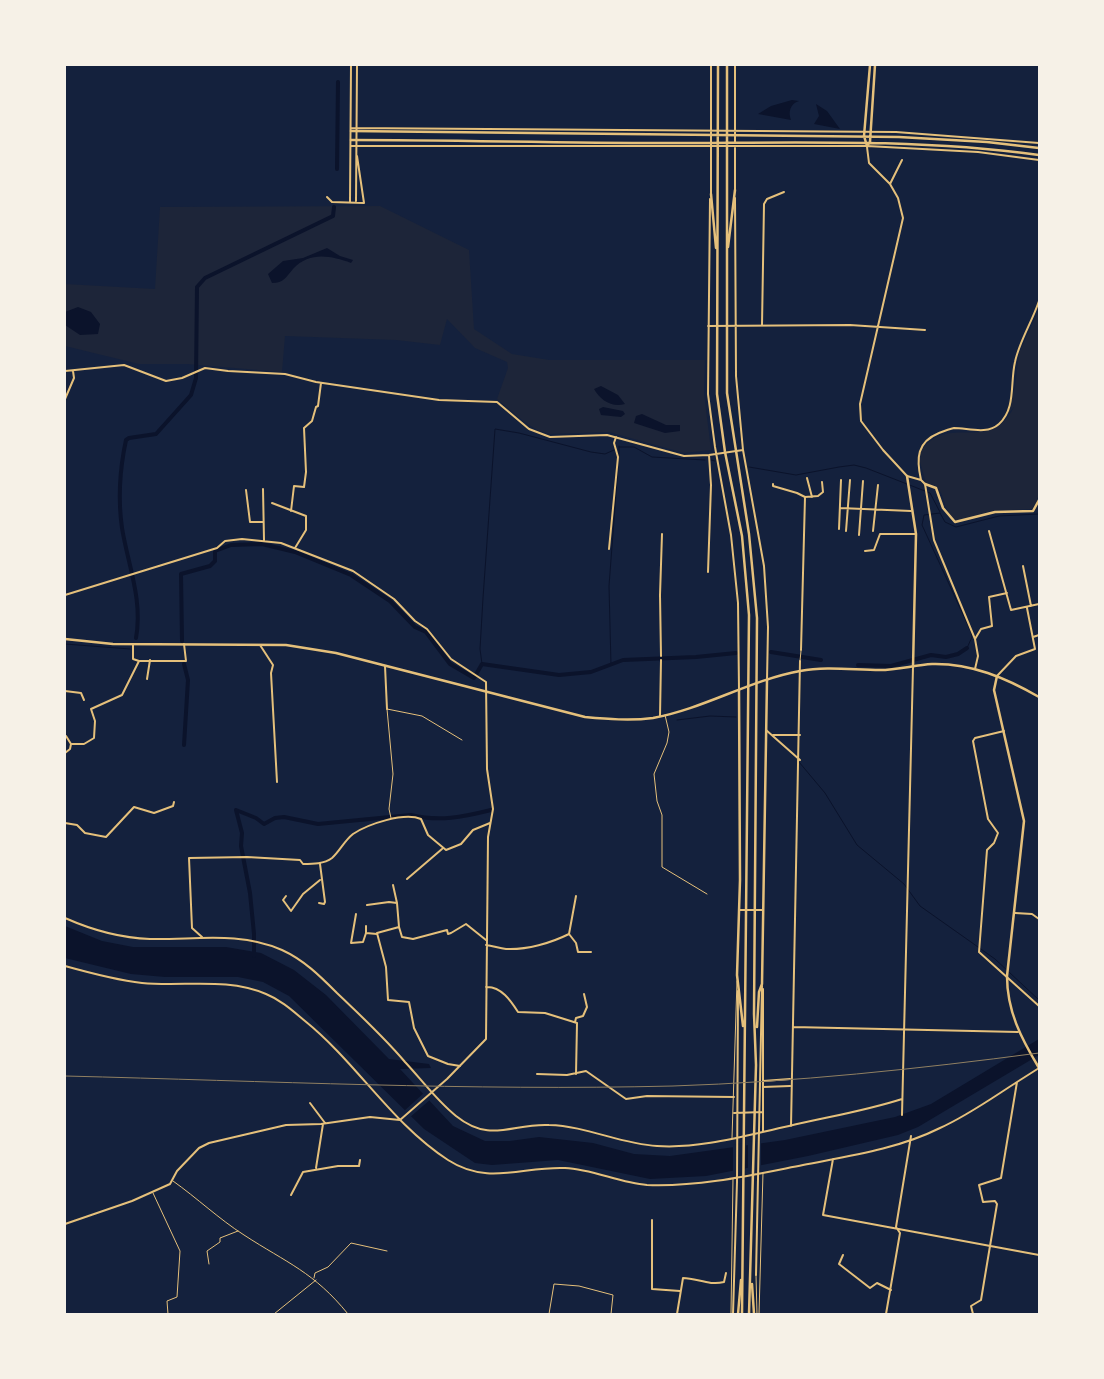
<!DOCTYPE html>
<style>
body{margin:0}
#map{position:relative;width:1104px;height:1379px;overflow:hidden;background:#14213d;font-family:Rubik,sans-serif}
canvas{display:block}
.frame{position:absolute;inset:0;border:66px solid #f6f1e7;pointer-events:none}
</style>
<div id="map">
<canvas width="1104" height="1379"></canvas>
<div class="frame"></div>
</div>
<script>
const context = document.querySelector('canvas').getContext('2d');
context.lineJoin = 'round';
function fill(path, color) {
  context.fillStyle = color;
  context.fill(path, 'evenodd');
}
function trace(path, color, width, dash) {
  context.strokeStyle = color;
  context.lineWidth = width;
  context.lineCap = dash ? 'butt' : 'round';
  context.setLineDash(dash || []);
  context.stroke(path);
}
fill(new Path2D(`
 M380 206 469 250 474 329 512 354 549 360H705L704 393 711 450 684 453 609 432 550 434 537 430 522 420 497 399 508 368 507 362 475 348 447 319 440 345 396 340 285 336 282 372 187 364H139L65 346V284L155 289 160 207Z
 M1039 310V495L1032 509 992 511 957 521C938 509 950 487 926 483L918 455C946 409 988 457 1014 407L1006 416 1015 387 1019 353Z`), '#1d2539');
fill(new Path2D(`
 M792 100 799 101C790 104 788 112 791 120L758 114 771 106Z
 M816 104 827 111 840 129 814 124 819 116Z
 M327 248 340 256 353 260 351 263C331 256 310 251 293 269 286 277 284 283 272 283L268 274 283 261 303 258Z
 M78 307 91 312 100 324 98 334 80 335 65 325V312Z
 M601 386 618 395 625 404C612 408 600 400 594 389Z
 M603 407 623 411 625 414 621 417 601 415 599 409Z
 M642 414 666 425H680V431L665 433 634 423 636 416Z
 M65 926 102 941 133 947H226L261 953 294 970 326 995 389 1059 429 1064 431 1068 400 1069 453 1126 485 1141H510L539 1137 593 1143 634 1154 670 1156 785 1140 895 1117 931 1104 1039 1039V1055L918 1127 898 1135 808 1156 706 1176 650 1179 558 1160 492 1165 475 1163 424 1129 289 996 263 982 238 977H165L131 974 69 959 65 958Z`), '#0b132b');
fill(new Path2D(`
 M425 1092 431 1099 409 1118 403 1112Z
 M761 1141V1168L748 1171V1142Z
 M746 1143 745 1171 733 1174V1145Z`), '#14213d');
trace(new Path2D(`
 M619 447H634L652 457 705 460
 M619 456V446
 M711 460 715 461
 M749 467 796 475 839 467 854 465 866 468 930 493 940 512
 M65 644 130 649
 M967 648 972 637 971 632 922 525 924 515 940 513 945 522 956 527 999 516 1039 514
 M482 664 480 649 483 598 495 429 519 433 591 452 605 454 614 450
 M611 665 609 586 618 467
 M677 720 710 716 736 717
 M768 733 773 737
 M799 762 825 793 857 845 904 884 920 906 995 959 1039 1000`), '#0b132b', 1);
trace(new Path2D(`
 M337 169 338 82
 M136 638C143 600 128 565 122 528 118 500 120 468 126 440L129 438 156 434 191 395 196 378 197 287 205 278 333 216 334 207
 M182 641 181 574 210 566 215 561V551L231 545 262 544 295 552 351 575 390 601 415 627 426 632 450 664 474 678 482 664 559 675 591 672 623 660 696 657 736 653
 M771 652 821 660
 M184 664 188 680 184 745
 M858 665 891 666 931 655 946 657 958 654 967 648
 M254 956V934L250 893 241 846 242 833 236 810 256 818 264 824 275 818 284 817 318 824 411 815C439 822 463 817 491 810`), '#0b132b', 4);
trace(new Path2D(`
 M800 661 801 651
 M665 715 669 732 667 743 654 774 657 801 662 815V867L707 894
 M391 818 389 809 393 774 387 709 422 716 462 740
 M732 1138 737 981
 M173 1181C197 1198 219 1219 244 1235 287 1263 314 1272 348 1314
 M153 1193 180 1251 177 1297 167 1301 168 1314
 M209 1264 207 1251 220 1242V1238L238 1231
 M756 1275 757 1314
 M314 1278 315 1273 328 1267 351 1243 387 1251
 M274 1314 316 1280
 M549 1314 554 1284 579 1286 613 1295 611 1314
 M731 1314 733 1179
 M759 1314 763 1173`), '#e5c07b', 1);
trace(new Path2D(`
 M735 65V143
 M351 128 896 132 1039 143
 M351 146H867L978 152 1039 160
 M867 147 869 163 890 184 898 198 903 218 860 404 861 421 883 450 907 476 921 480 925 484 934 540 975 639 978 656 975 669
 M890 184 902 160
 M735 190V148
 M711 195V65
 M327 197 332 202 364 203 357 156
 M735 198 736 376 743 450 764 566 768 627 767 680
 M710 199 708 394 715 447 731 535 738 603 739 690
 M350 201 351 65
 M356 201 357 65
 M762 325 764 204 767 199 784 192
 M708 326 850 325 925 330
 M65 371 124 365 166 381 182 378 205 368 228 371 285 374 316 382 439 400 497 402 529 429 550 437 607 435 684 456 709 455 743 450
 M65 399 74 378 73 371
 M807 478 812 497
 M921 480C916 458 917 442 939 433 944 431 949 429 954 428 968 428 987 435 999 424 1016 409 1010 383 1015 362 1019 342 1032 322 1039 301
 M773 484V486L797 493 805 497 801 650
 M263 489 264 540
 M246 490 250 522H263
 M805 497 818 496 823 492 822 482
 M272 503 306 516V530L295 548
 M840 508 911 511
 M291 511 294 486 304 487 306 472 304 428 312 421 316 407 318 406 321 383
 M839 529 841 480
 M846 531 850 480
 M873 531 878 485
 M989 531 1011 610 1039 604
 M859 535 863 481
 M609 549 618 457 614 443 616 437
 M865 551 874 550 880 534H916
 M1023 566 1031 606
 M708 572 711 485 709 455
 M65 595 217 548 225 541 242 539 281 543 353 571 394 599 415 621 427 629 451 659 486 682 487 769 493 809 488 837 486 1039 447 1079 400 1120
 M1033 637 1039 635
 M975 639 981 629 992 626 989 597 1007 593
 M260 645 273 665 271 673 277 782
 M661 656 660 595 662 534
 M140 661H186L184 644
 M385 666 387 709
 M997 676 1016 656 1035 649 1027 608
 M147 679 150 660
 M65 691 81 693 84 700
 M660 716 661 660
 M766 730 800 760
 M1004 731 975 738 973 741 988 819 998 833 994 843 987 850 979 952 1039 1006
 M773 735H800
 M71 744H84L94 738 95 721 91 709 122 695 139 661 133 659V644
 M65 753 70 749 71 744 66 736
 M65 780V785
 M65 823 77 825 85 833 106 837 134 807 154 813 173 806 174 802
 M407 879 442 849
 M393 885 397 903 399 927
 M286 896 283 900 291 911 303 894 320 880
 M319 903 324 904 325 902 320 864
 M367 905 389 902 397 903
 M739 910H762
 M1015 913 1032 914 1039 919
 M356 914 351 943 363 942 366 933 377 934
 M65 918C92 930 120 938 150 939 195 940 239 931 282 950 304 960 320 976 337 993 360 1015 384 1037 405 1062 422 1080 436 1100 456 1116 491 1144 512 1123 549 1125 587 1126 620 1144 657 1146 701 1149 747 1135 789 1126 827 1117 865 1111 902 1099
 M366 926V933
 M569 934 576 896
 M202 937 192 928 189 858 247 857 300 860 303 864C313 864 324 864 332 858 340 851 344 841 353 834 368 824 404 812 421 819L428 835 446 850 461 844 473 830 490 823
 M486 945C493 946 499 948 506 949 527 950 551 943 569 934L576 943 578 952H591
 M65 966C90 973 116 980 142 983 184 987 226 977 266 994 281 1000 293 1011 305 1021 357 1063 392 1124 448 1160 488 1186 523 1166 565 1168 593 1169 619 1183 647 1185 700 1187 752 1175 803 1165 849 1156 898 1149 940 1128 967 1116 992 1098 1017 1082
 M486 987C501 986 511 1001 518 1012L545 1013 577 1023 576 1074
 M763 989V1132
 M575 1022 576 1018 583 1016 587 1007 584 994
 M793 1027 1018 1032
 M460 1066 448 1064 428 1056 414 1028 409 1002 388 1000 386 967 377 933 399 927 402 937 413 939 447 930 448 934 451 933 466 924 486 940
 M537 1074 567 1075 586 1071 626 1099 647 1096 734 1097
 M763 1081 790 1079
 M763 1087 790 1086
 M310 1103 325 1123
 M734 1113 763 1112
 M902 1115 913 667
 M791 1126 800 661
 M833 1159 823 1215 1039 1255
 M316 1168 323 1124
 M291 1195 303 1172 338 1166H359L360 1160
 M652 1220V1289L680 1291
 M65 1224 132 1201 170 1184 177 1171 199 1148 209 1143 286 1125 321 1124 370 1117 400 1120
 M843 1255 839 1264 870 1288 877 1283 891 1290
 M756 1275 762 986
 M677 1314 683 1278C697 1278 709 1286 724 1282L726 1273
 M733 1314 737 1182 738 991
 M886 1314 900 1233 896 1227 911 1136
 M973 1314 971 1306 981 1300 997 1204 995 1201 983 1202 979 1185 1001 1178 1017 1082 1039 1068`), '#e5c07b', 2);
trace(new Path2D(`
 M718 65 717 394 725 452 742 536 749 615 742 1314
 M727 65V393L749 534 757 618 754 1014 756 1065 749 1314
 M351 131 899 137 987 142 1039 148
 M351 140C454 140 558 143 661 143 788 143 913 138 1039 155
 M867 146 870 142 875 65
 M867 146 864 136 870 65
 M711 194 716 248
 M728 247 735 190
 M907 476 916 534 913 667
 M925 484 936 488 943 508 955 522 995 512 1033 511 1039 500
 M997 676 994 690 1024 821 1007 976C1007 1011 1021 1038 1039 1068
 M739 690 740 880 737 975 743 1026
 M757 1027 759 992 762 984 767 680
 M752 1284 754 1314
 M738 1314 741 1280`), '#e5c07b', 2.5);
trace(new Path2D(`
 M65 639 113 644 286 645 336 653 585 717C607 719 630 721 653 718 703 709 750 680 800 671 826 666 854 670 880 670 897 670 915 665 932 664 971 663 1006 678 1039 697`), '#e5c07b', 2.5);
trace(new Path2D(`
 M65 1076C267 1081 470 1091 673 1086 795 1082 918 1069 1039 1053`), '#918062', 1);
</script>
